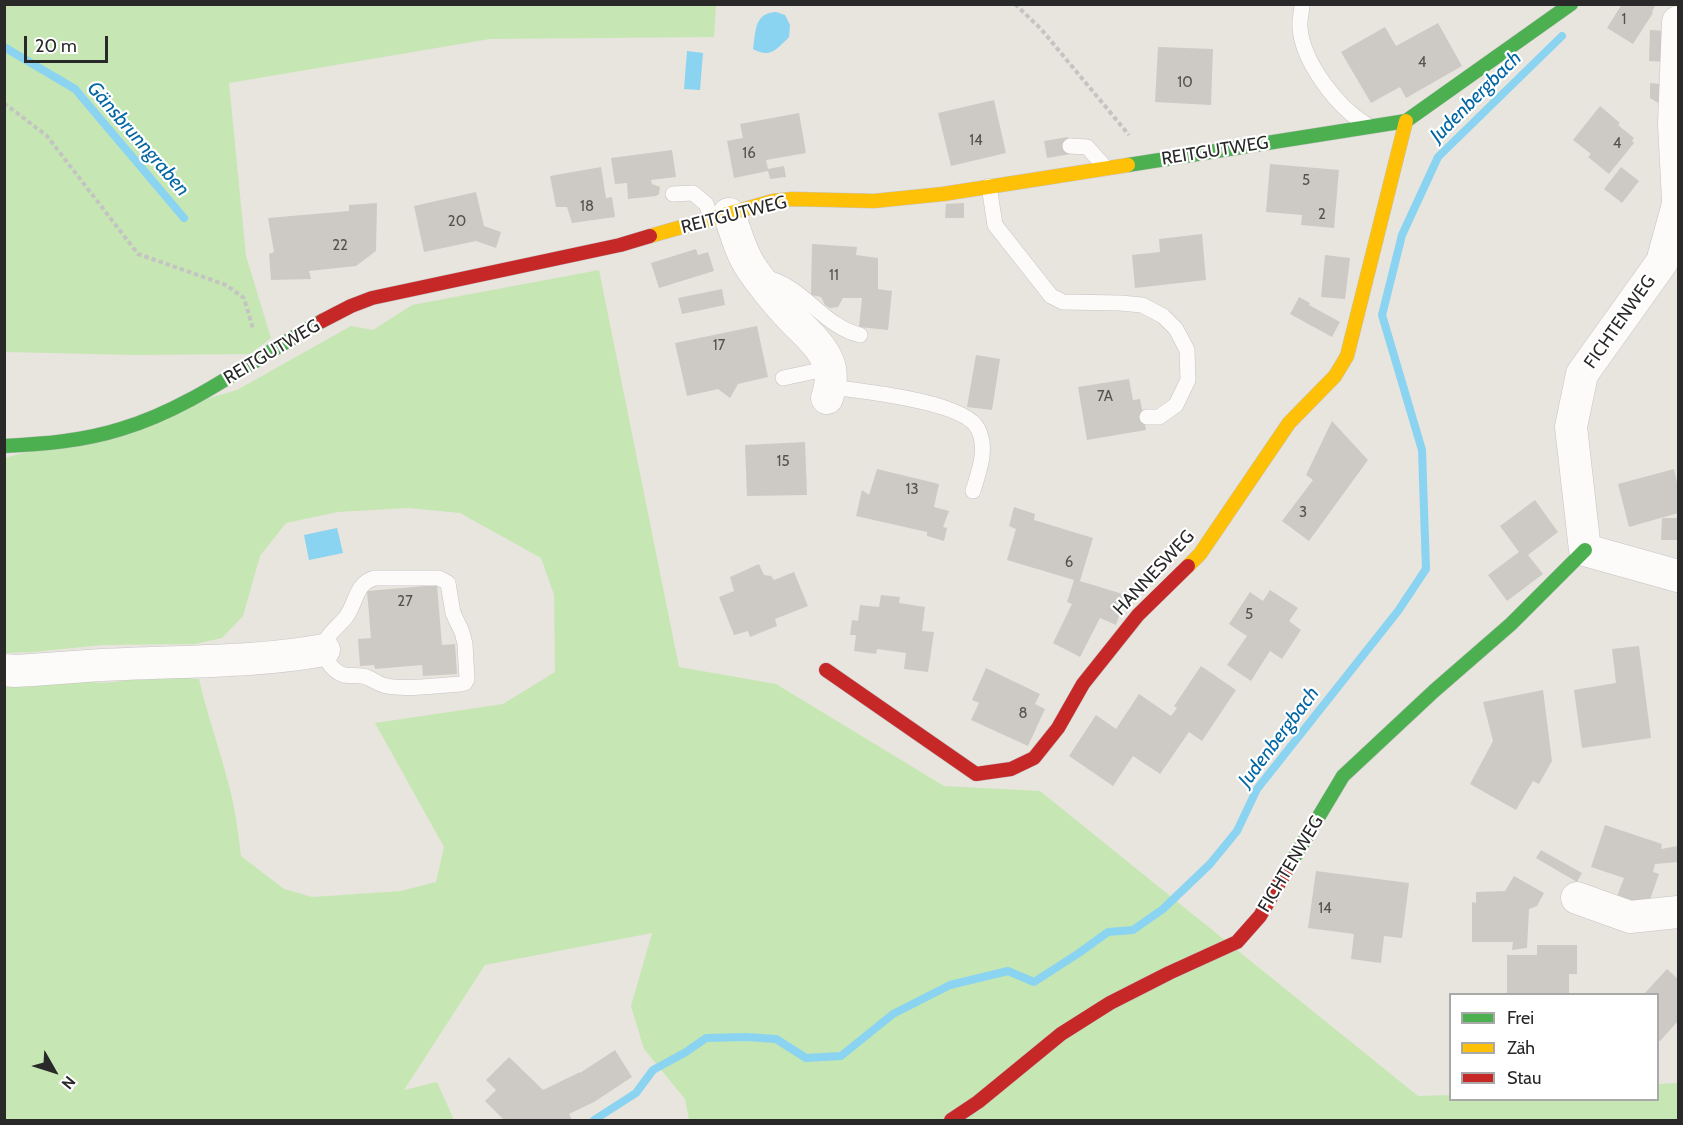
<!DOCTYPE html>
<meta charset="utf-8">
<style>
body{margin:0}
#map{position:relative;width:1683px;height:1125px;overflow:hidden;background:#e8e4de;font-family:Cabin,sans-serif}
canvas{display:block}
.frame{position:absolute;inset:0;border:6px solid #292929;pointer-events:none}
.legend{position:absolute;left:1449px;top:993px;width:210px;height:108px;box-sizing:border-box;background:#fff;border:2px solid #a9a9a9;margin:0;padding:8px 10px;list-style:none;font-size:18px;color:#292929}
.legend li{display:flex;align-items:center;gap:12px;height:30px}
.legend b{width:30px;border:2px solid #a9a9a9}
.north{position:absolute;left:24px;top:1041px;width:60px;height:60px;-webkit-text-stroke:4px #fff;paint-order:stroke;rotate:129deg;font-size:16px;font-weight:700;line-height:24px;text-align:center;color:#292929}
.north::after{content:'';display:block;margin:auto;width:21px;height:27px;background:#292929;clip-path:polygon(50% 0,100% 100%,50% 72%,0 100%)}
.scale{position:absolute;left:24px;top:36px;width:84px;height:27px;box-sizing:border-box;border:3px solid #292929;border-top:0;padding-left:8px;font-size:18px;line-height:21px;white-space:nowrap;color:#292929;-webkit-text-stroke:4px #fff;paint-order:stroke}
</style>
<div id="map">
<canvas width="1683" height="1125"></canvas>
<div class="frame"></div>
<ul class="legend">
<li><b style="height:8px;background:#4caf50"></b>Frei</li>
<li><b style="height:8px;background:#ffc107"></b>Zäh</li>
<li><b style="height:8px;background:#c62828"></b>Stau</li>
</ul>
<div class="north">N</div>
<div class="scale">20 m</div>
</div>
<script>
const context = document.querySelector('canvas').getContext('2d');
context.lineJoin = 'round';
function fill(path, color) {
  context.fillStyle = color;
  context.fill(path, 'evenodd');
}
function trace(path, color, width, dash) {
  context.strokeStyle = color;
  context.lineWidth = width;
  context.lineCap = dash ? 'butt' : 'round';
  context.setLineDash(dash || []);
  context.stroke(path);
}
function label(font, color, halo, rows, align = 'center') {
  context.font = font + ' Cabin,sans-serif';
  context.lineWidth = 4.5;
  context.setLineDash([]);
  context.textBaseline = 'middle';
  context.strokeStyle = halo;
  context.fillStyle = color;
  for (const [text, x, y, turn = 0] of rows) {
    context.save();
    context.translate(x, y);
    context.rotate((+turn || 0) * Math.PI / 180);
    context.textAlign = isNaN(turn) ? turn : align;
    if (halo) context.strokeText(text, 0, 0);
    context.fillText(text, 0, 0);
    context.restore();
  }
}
fill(new Path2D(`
 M5 5H716L714 37 490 39 229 83 246 256 271 338 250 354 136 355 5 352Z
 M599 270 679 667 776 684 944 786 1040 791 1418 1096 1450 1095V1100H1658V1084L1678 1083V1120H689L685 1099 644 1049 631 1006 652 933 485 965 404 1090 437 1082 454 1120H5L4 686 73 680 103 683 167 676 199 679C207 714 219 747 228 782 235 806 238 831 241 856L284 889 312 897 401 891 436 882 444 847 375 723 503 704 555 672 554 595 541 558 460 513 408 508 338 512 286 523 260 556 243 616 222 638 195 644 102 645 33 652 5 653V458L237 390 351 326 373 330 412 305Z`), '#c6e7b3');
fill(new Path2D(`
 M776 12 785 15 790 25 789 37C777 49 770 59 753 49 756 31 754 13 776 12Z
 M687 51 703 53 700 90 684 89Z
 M337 528 343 553 309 560 304 535Z`), '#8ad3f1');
trace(new Path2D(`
 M4 47 75 89 184 218
 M594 1120 636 1093 653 1070 686 1052 706 1038 746 1037 776 1039 806 1058 841 1056 893 1014 950 985 1008 971 1034 982 1079 953 1108 932 1133 930 1163 909 1210 864 1237 831 1257 789 1398 611 1426 569 1422 450 1382 315 1402 235 1438 157 1562 36`), '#8ad3f1', 8);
fill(new Path2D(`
 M1622 4H1656L1652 12 1653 13 1633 44 1607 28Z
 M1438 23 1462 66 1406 98 1400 87 1371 103 1341 52 1385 27 1396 46Z
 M1650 30 1667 31 1665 62 1649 61Z
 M1158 47 1213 49 1211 105 1155 102Z
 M1650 83 1670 85V110L1650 98Z
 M994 100 1006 153 951 166 938 113Z
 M1600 106 1620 123 1618 125 1634 138 1632 141 1634 143 1609 174 1588 157 1591 154 1573 140Z
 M799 113 806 153 766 160 768 169 784 166 786 177 770 179 768 171 734 178 727 141 743 138 740 124Z
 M1068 137 1071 154 1047 158 1044 141Z
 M672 150 676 177 651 180 652 184 660 187 659 194 656 196 628 199 627 183 615 184 611 158Z
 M1270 164 1339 170 1334 228 1301 225 1302 215 1266 212Z
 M601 167 606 198 612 197 615 217 572 223 567 207H556L550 176Z
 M1621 167 1639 181 1622 203 1604 189Z
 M476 192 484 226 501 232 496 248 476 241 424 252 414 206Z
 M377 203 376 251 356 266 309 271 311 279 271 280 269 254 274 252 268 218 349 211V205Z
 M964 203V218H945L946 204Z
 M1202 234 1206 280 1135 288 1132 255 1160 252 1159 239Z
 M812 244 857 247 856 255 878 258V289L892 291 888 330 859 327 862 298H843L838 307 830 308 825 305 821 297 811 295Z
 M696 249 698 255 708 252 714 271 659 288 651 263Z
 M1325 255 1350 258 1345 299 1321 297Z
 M722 289 725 305 682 314 678 298Z
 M1299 297 1310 303 1309 305 1340 322 1332 337 1290 314Z
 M757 326 768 377 738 384 730 398 718 389 687 396 675 343Z
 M976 355 1000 359 992 410 967 407Z
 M1129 379 1133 400 1140 399 1146 430 1087 440 1078 387Z
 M1332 421 1368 460 1309 541 1282 521 1313 480 1306 475Z
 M805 442 807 495 747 496 745 445Z
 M877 469 939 484 934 507 949 511 943 527 947 528 944 541 927 536V532L856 516 862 490 869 495Z
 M1674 469 1678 487V513L1629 527 1618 484Z
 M1535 500 1558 532 1528 555 1543 574 1507 601 1488 575 1519 552 1500 526Z
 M1014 507 1035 514 1034 520 1093 538 1080 581 1126 595 1116 625 1100 618 1080 657 1053 643 1072 604 1067 602 1074 580 1007 560 1016 529 1009 526Z
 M1662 518H1678V540H1661Z
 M759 564 764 575 771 576 774 580 794 572 808 606 775 619 777 626 750 637 748 631 734 635 719 597 734 591 730 577Z
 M437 585 442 645 455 644 457 674 423 676 422 665 375 669 374 665 360 666 358 639 371 638 367 591Z
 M1270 590 1298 608 1289 621 1301 630 1282 659 1270 651 1251 681 1227 665 1247 636 1229 624 1250 592 1263 601Z
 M881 595 900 597 899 603 925 607 922 631 934 632 928 672 904 669 906 653 877 649 876 654 854 651 856 635H850L852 620 858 621 860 605 879 607Z
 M1639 646 1651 738 1582 748 1574 690 1616 683 1612 649Z
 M1201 666 1236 690 1202 741 1189 732 1160 774 1133 756 1113 786 1069 756 1096 715 1116 729 1139 694 1171 716 1177 708 1174 706Z
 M986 668 1040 694 1035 704 1045 709 1028 746 971 720 979 703 972 700Z
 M1543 690 1552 761 1539 784 1533 781 1516 810 1470 784 1493 741 1483 702Z
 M1605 825 1662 844 1661 849 1678 846V862L1655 864 1653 872 1659 874 1647 908 1617 896 1624 878 1591 867Z
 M1541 850 1582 873 1577 882 1536 858Z
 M1316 871 1409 883 1402 938 1384 936 1381 963 1351 959 1354 934 1308 928Z
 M1514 876 1544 893 1537 906 1529 909 1527 948 1512 950 1513 942H1472V902L1476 903V892L1505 891Z
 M1537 945H1577V974H1569V994H1507V955H1537Z
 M1667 969 1678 979V1021L1660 1041H1658V994H1644Z
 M615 1050 632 1077 594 1102 569 1114 572 1120H504L485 1101 496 1090 486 1080 509 1057 543 1090 580 1072V1073Z`), '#cdcac5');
const lane = new Path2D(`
 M1302 4C1302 12 1299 20 1300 28 1303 63 1338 108 1367 125
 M1070 146 1087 147 1106 168
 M989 186 995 225 1051 296 1063 302 1120 303 1142 305 1163 316 1176 329 1187 350 1188 380 1176 405 1159 417H1147
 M673 194 693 193 706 204 712 219
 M764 277C803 285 822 326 860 335
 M783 378 830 368
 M831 387C861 391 965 401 978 429 988 449 979 471 973 491
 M375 578H439L448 583 453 613 462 632 465 644 467 679 465 683 461 684C440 685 407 690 387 686 378 685 371 677 362 676 356 675 350 676 344 675 331 671 321 655 325 642 329 632 340 625 346 617 357 602 355 583 375 578Z`);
const street = new Path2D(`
 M1678 22 1674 124 1678 201
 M1678 204 1662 262 1582 374 1571 427 1585 550 1678 576
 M729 214C736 232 740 252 752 269 763 285 776 301 790 316 803 330 821 344 828 362 833 374 831 386 827 398
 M4 670 15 671C52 669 89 665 126 664 192 661 259 662 324 650
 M1577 898 1630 917 1678 912`);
const fast = new Path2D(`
 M1128 165 1406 121 1571 4
 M4 446C44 444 83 441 121 429 195 407 255 357 322 321
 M1285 873 1343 776 1434 691 1511 624 1585 550`);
const slow = new Path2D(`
 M650 236 773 201 792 199 874 201 943 194 1128 165
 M1188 566 1200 554 1289 423 1335 376 1347 356 1406 121`);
const jam = new Path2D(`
 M322 321 351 306 372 298 620 245 650 236
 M826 670 976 774 1011 769 1034 758 1058 728 1083 684 1138 615 1188 566
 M951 1120 978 1102 1061 1034 1110 1003 1169 973 1237 942 1260 916 1285 873`);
trace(lane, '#c5c3c4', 16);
trace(street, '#c5c3c4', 33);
trace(fast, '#c5c3c4', 15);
trace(slow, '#c5c3c4', 15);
trace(jam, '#c5c3c4', 15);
trace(new Path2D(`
 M1015 4 1041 29 1129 135
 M4 103 47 136 138 254 226 285 244 298 253 329`), '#c4c4c3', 4, [4.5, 3]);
trace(lane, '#fcfbfa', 15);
trace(street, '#fcfbfa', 32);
trace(fast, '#4caf50', 14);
trace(slow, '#ffc107', 14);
trace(jam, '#c62828', 14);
label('15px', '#545352', null, [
 ["1",1624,20],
 ["4",1422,63],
 ["10",1185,83],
 ["14",976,141],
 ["4",1617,144],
 ["16",749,154],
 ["5",1306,181],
 ["18",587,207],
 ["2",1322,215],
 ["20",457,222],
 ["22",340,246],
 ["11",834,276],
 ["17",719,346],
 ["7A",1105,397],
 ["15",783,462],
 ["13",912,490],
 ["3",1303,513],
 ["6",1069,563],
 ["27",405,602],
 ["5",1249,615],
 ["8",1023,714],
 ["14",1325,909]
]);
label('18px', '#292929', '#fff', [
 ["REITGUTWEG",1215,151,-9],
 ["REITGUTWEG",734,215,-14],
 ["FICHTENWEG",1620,322,-55],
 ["REITGUTWEG",272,352,-31],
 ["HANNESWEG",1154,573,-47],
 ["FICHTENWEG",1291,864,-59]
]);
label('italic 20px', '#0267a4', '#fff', [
 ["Judenbergbach",1476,97,-45],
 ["Gänsbrunngraben",138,139,49],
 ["Judenbergbach",1279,737,-53]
]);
</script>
